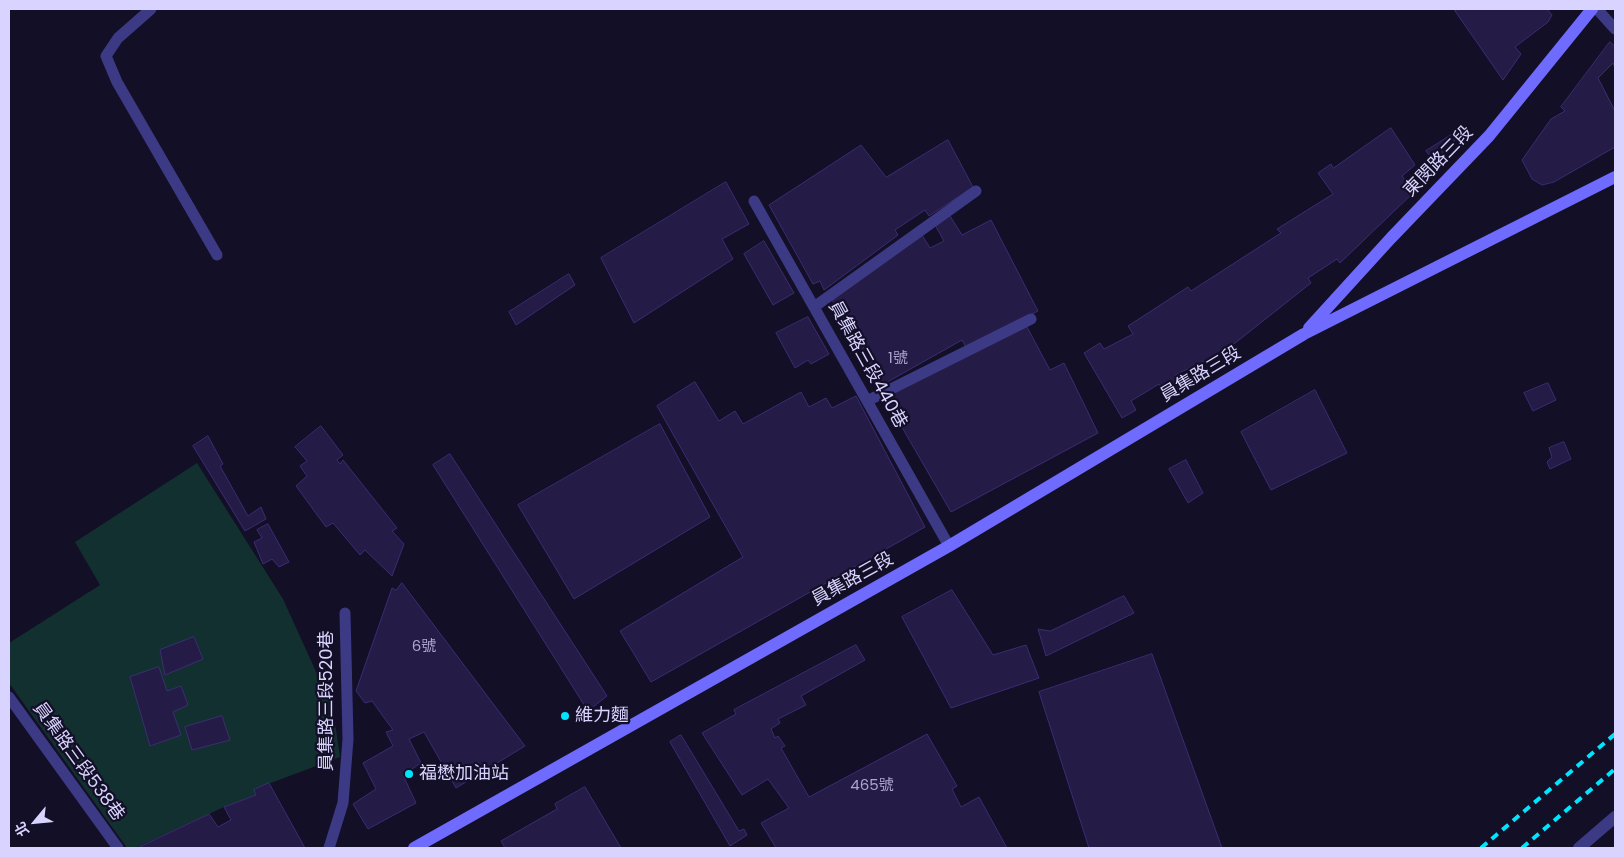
<!DOCTYPE html>
<meta charset="utf-8">
<style>
body{margin:0}
#map{position:relative;width:1624px;height:857px;overflow:hidden;background:#130f26;font-family:Poppins,"Noto Sans TC",sans-serif}
canvas{display:block}
.frame{position:absolute;inset:0;border:10px solid #d9d4ff;pointer-events:none}
.north{position:absolute;left:10px;top:797px;width:50px;height:50px;-webkit-text-stroke:4px #130f26;paint-order:stroke;rotate:242deg;font-size:14px;font-weight:700;line-height:20px;text-align:center;color:#d9d4ff}
.north::after{content:'';display:block;margin:auto;width:18px;height:22px;background:#d9d4ff;clip-path:polygon(50% 0,100% 100%,50% 72%,0 100%)}
</style>
<div id="map">
<canvas width="1624" height="857"></canvas>
<div class="frame"></div>
<div class="north">北</div>
</div>
<script>
const context = document.querySelector('canvas').getContext('2d');
context.lineJoin = 'round';
function fill(path, color) {
  context.fillStyle = color;
  context.fill(path, 'evenodd');
}
function trace(path, color, width, dash) {
  context.strokeStyle = color;
  context.lineWidth = width;
  context.lineCap = dash ? 'butt' : 'round';
  context.setLineDash(dash || []);
  context.stroke(path);
}
function label(font, color, halo, rows, align = 'center') {
  context.font = font + ' Poppins,"Noto Sans TC",sans-serif';
  context.lineWidth = 4.5;
  context.setLineDash([]);
  context.textBaseline = 'middle';
  context.strokeStyle = halo;
  context.fillStyle = color;
  for (const [text, x, y, turn = 0] of rows) {
    context.save();
    context.translate(x, y);
    context.rotate((+turn || 0) * Math.PI / 180);
    context.textAlign = isNaN(turn) ? turn : align;
    if (halo) context.strokeText(text, 0, 0);
    context.fillText(text, 0, 0);
    context.restore();
  }
}
fill(new Path2D(`
 M197 463 283 599 333 709 340 757 255 789 256 795 224 807 135 848H127L9 683V643L100 585 75 542Z`), '#12302f');
const building = new Path2D(`
 M1459 9H1547L1552 15 1548 22 1515 47 1521 54 1503 80 1455 11Z
 M1610 42 1615 46V68L1613 63 1598 78 1615 111V147L1554 182 1542 185 1532 179 1522 160 1551 119 1565 111 1561 107Z
 M1391 128 1415 165 1402 176 1414 192 1340 263 1337 259 1308 278 1311 283 1225 351 1175 375 1182 385 1165 395 1159 384 1131 401 1136 410 1122 418 1084 353 1100 343 1104 349 1133 334 1128 326 1188 287 1191 291 1281 233 1277 229 1333 194 1318 173 1331 164 1333 168Z
 M1453 134 1457 138 1435 163 1426 151Z
 M948 140 973 187 929 216 925 210 895 230 898 235 824 290 820 281 813 284 769 205 861 145 886 177Z
 M726 182 749 224 722 239 733 259 634 323 601 258Z
 M950 216 962 235 991 220 1038 311 966 347 962 340 882 385 832 300 922 235 930 248 944 241 935 225Z
 M764 241 794 293 773 305 744 254Z
 M569 274 575 285 516 325 509 312Z
 M808 317 829 354 811 364 808 360 795 368 776 333Z
 M1027 327 1050 370 1064 363 1098 433 951 512 885 398Z
 M695 382 719 421 735 411 743 424 801 392 809 407 826 398 832 408 856 396 925 527 651 682 620 631 743 557 657 406Z
 M1548 383 1556 400 1533 411 1524 393Z
 M1315 390 1347 453 1271 490 1241 432Z
 M660 424 710 517 574 599 518 505Z
 M321 426 343 455 337 460 340 464 343 460 397 528 392 531 404 544 392 576 365 550 360 555 333 523 326 527 296 486 307 476 300 466 307 461 295 447Z
 M208 436 223 464 220 466 248 516 261 507 266 519 245 531 193 446Z
 M1564 442 1571 459 1550 469 1547 462 1552 457 1549 448Z
 M450 454 607 696 588 711 433 465Z
 M1186 460 1203 493 1188 503 1169 469Z
 M268 524 289 562 279 567 272 559 263 564 254 542 262 538 257 530Z
 M402 583 525 746 456 788 424 732 409 739 421 763 403 775 416 803 368 829 353 804 376 789 363 763 393 746 386 732 393 730 372 701 365 703 356 691 392 588 396 590Z
 M952 590 993 655 1026 645 1039 678 951 708 902 617Z
 M1124 596 1134 613 1046 656 1038 629 1050 631Z
 M194 637 203 659 165 675 160 650Z
 M856 645 865 660 801 696 806 705 778 719 780 723 771 729 775 738 778 736 785 746 781 748 809 797 927 734 957 786 952 789 961 807 979 797 1007 848H776L761 823 789 808 768 779 742 795 702 733 736 714 734 710Z
 M1152 654 1222 848H1089L1039 692Z
 M159 667 167 691 181 686 188 705 173 712 181 735 150 746 130 677Z
 M222 716 230 740 192 750 185 727Z
 M681 735 739 831 744 829 747 835 730 846 670 742Z
 M269 783 305 848H139V847L209 814 218 827 231 820 224 807 256 795 254 790Z
 M585 787 621 848H505L501 841 557 809 555 804Z`);
fill(building, '#241b47');
trace(building, '#3b2d73', 1);
trace(new Path2D(`
 M151 9 118 38 106 56 117 82 217 255
 M1597 9 1615 29
 M754 201 949 546
 M814 307 976 191
 M867 401 1031 319
 M9 697 118 848
 M329 848 343 803 348 739 345 613`), '#3d3a85', 11);
trace(new Path2D(`
 M1579 848 1615 817`), '#3d3a85', 12);
trace(new Path2D(`
 M1309 328 1391 238 1489 136 1592 9
 M414 848 949 546 1304 334 1615 177`), '#6f6bff', 12);
trace(new Path2D(`
 M1481 848 1615 734
 M1522 848 1615 769`), '#00e5ff', 4, [8, 6]);
for (const [x, y, r, color] of [
 [565,716,5,"#00e5ff"],
 [409,774,5,"#00e5ff"]
]) {
  const dot = new Path2D();
  dot.arc(x, y, r, 0, 2 * Math.PI);
  context.fillStyle = color;
  context.fill(dot);
  trace(dot, '#130f26', 2);
}
label('15px', '#aca6d1', null, [
 ["1號",898,359],
 ["6號",424,647],
 ["465號",872,786]
]);
label('18px', '#d9d4ff', '#130f26', [
 ["東閔路三段",1439,162,-46],
 ["員集路三段440巷",867,365,61],
 ["員集路三段",1201,375,-31],
 ["員集路三段",853,580,-29],
 ["員集路三段520巷",327,701,-90],
 ["員集路三段538巷",78,762,54]
]);
label('18px', '#d9d4ff', '#130f26', [
 ["維力麵",575,716],
 ["福懋加油站",419,774]
], 'left');
</script>
